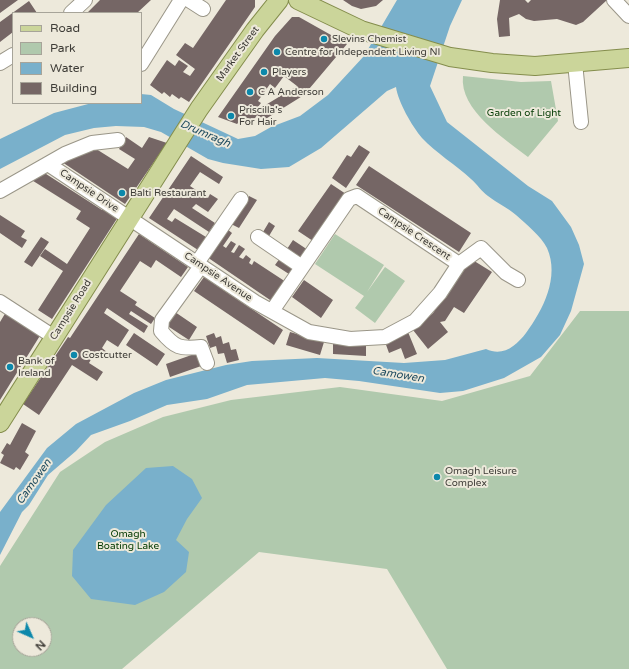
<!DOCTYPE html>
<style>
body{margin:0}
#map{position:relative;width:629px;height:669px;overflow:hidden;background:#ede9db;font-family:"Varela Round",sans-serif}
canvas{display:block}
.legend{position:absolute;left:12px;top:12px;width:130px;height:92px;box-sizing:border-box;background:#ede9db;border:1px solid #a7a499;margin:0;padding:5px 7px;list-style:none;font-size:12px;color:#3e3c37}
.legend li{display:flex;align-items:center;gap:8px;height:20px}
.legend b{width:20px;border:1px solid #a7a499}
.north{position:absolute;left:12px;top:617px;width:40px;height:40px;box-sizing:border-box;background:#ede9db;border:1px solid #a7a499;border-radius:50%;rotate:135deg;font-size:11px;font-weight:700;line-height:16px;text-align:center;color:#3e3c37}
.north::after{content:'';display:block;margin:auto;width:14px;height:18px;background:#0c88ab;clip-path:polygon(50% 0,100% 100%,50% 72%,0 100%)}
</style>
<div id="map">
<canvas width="629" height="669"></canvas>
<ul class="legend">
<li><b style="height:5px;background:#cbd59a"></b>Road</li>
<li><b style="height:11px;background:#b0c9ad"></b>Park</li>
<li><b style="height:11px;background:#79b0cb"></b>Water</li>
<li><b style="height:11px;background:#756665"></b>Building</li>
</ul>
<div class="north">N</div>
</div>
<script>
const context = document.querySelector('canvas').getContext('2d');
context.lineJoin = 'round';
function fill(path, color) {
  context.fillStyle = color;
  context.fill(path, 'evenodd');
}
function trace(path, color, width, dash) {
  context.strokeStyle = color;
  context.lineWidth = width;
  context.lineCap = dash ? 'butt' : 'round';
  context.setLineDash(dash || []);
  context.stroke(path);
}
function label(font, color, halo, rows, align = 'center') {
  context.font = font + ' "Varela Round",sans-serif';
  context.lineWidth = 4;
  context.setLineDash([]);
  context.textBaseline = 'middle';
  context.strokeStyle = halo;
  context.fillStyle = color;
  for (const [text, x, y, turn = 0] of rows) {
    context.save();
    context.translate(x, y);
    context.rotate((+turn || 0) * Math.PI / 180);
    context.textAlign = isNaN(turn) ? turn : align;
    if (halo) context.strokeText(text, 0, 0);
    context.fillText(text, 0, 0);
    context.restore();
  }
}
fill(new Path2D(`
 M463 76 521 82 551 81 558 121 528 157C505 139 459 110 463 76Z
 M335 234 384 265 367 292 385 267 405 281 375 323 355 308 364 296 315 264Z
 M580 311H629V669H447L387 569 259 552 122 669H0V566L60 472 105 442 163 417 231 400 340 387 442 401 530 376ZM20 625H44V649H20Z`), '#b0c9ad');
fill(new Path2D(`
 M397 0H462L450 26 430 86 447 122 528 186 552 201 571 227 579 245 584 264 571 311 560 335 541 357 504 378 463 391 440 393 359 381 325 378 247 385 207 399 167 405 130 421 91 435 76 451 48 475 29 505 22 512 0 555V512L47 448 76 424 134 393 166 380 226 365 252 361 317 358 404 363 445 360 486 349C503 357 516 346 526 333 543 310 560 277 547 248 541 236 526 224 516 215 508 208 497 203 488 196 482 192 477 184 471 179 456 165 436 153 422 138 412 126 398 102 396 87L387 91 321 148 289 167 261 169 223 163 208 159 161 132 144 127 116 126 94 128 65 135 0 169V139L54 113 92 103H141V94L151 95 174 109 238 139 255 136 271 127 300 116 328 95 364 56Z
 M173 466 192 479 202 498 187 519 176 540 189 552 186 572 164 592 135 605 91 599 72 576 73 550 106 505 146 468Z`), '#79b0cb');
fill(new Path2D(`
 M0 0H18L0 13Z
 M100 0H151L137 13H87Z
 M226 0H255V7L189 102 181 97 179 99 172 94 170 97 164 92 162 94 150 85 167 60 175 66 179 60 188 66 183 72 190 76 195 69 176 55 185 43 193 48Z
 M343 0H383L376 6 361 9 352 6Z
 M500 0H525L528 3 531 0H607L583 22 576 25 557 19 534 21 526 19 519 14 509 18 510 36 499 37 497 19Z
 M29 1 37 13H13V32L0 42V22Z
 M292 17H299L347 44 304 95 264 120 257 115 250 126 239 122 237 124 218 117 275 36ZM284 76 297 86 254 112 261 103 258 101 270 84 275 88Z
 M126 137 142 148 149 137 167 143 125 204 62 162 93 147 128 169 135 159 119 149Z
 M359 145 370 152 346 188 332 178 347 155 351 157Z
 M191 156 223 177 219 184 200 172 190 186 208 198 210 194 218 199 208 212 196 204 192 208 215 223 209 232 174 209 167 219 172 222 175 218 206 237 198 250 149 218Z
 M369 166 471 233 459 252 356 185Z
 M43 172 102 210 103 208 118 217 52 319 38 310 63 271 40 256 45 249 67 264 90 228 76 219 81 211 30 179Z
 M331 184 346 194 313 241 298 231Z
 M249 196 257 200 239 228 231 224Z
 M0 215 25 231 21 237 27 240 22 248 0 233Z
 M269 222 275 226 269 236 263 232Z
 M227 229 232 233 223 246 226 248 231 241 236 244 231 252 234 253 239 245 245 249 239 257 243 259 246 255 251 259 249 263 252 265 254 261 286 282 273 302 207 257Z
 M139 234 188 267 181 277 156 260 151 268 140 261 120 291 137 302 135 305 155 318 151 324 131 311 129 314 148 326 144 333 107 308 104 313 129 330 118 347 107 340 102 348 108 353 103 360 94 354 89 363 103 372 97 381 72 365 39 415 23 404 68 337 70 338Z
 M41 237 49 242 32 267 24 262Z
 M293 240 308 250 302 258 287 249Z
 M280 258 296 269 292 276 275 265Z
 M471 259 492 272 464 313 454 307 445 321 440 322 448 332 428 349 413 330 433 313Z
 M204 277 283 330 274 345 194 291Z
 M304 280 333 300 321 318 292 297Z
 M6 312 41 334 0 400V322Z
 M175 312 197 327 189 340 166 325Z
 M290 332 324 342 320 355 286 345Z
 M408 332 417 354 405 359 401 348 389 353 385 342Z
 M134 333 165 354 157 366 126 345Z
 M214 333 216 338 221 336 223 344 229 342 231 350 236 349 239 360 227 363 224 353 218 354 216 346 210 348 206 336Z
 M333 344 366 345V356L333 354Z
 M200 352 204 365 170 377 166 364Z
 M22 423 36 431 25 452 29 455 20 470 16 467 14 470 0 463 4 455 1 453 7 443 10 445Z`), '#756665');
const minor = new Path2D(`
 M189 0 203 9
 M614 0 629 16
 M71 13 85 0
 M0 63 13 55
 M575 63 581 122
 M141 64 181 0
 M48 164 255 302 309 332 350 339 385 337 415 321 440 293 459 264 357 196 349 199 272 311
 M0 191 65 154 92 143 118 140
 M258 237 302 267
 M197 263 241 199
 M459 264 481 248 506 273 518 280
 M201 266 162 320 161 331C175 348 180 349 201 347L207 363
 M0 302 54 337`);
const major = new Path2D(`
 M298 0 361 30 450 57 492 63 535 66 629 58
 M0 423 199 109 255 30 279 0`);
trace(minor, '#9a9688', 16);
trace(major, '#848d4c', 20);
trace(minor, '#fff', 14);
trace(major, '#cbd59a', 18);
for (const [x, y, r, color] of [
 [324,39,4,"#0c88ab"],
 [277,52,4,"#0c88ab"],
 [264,72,4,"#0c88ab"],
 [250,92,4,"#0c88ab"],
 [231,116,4,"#0c88ab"],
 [122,193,4,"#0c88ab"],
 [74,355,4,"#0c88ab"],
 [10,367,4,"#0c88ab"],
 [437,477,4,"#0c88ab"]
]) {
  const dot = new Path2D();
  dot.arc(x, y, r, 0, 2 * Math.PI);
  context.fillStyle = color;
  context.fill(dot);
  trace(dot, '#ede9db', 1.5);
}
label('10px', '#3e3c37', '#ede9db', [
 ["Slevins Chemist",332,39],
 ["Centre for Independent Living NI",285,52],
 ["Players",272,72],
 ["C A Anderson",258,92],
 ["Priscilla's",239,110],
 ["For Hair",239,122],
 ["Balti Restaurant",130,193],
 ["Costcutter",82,355],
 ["Bank of",18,361],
 ["Ireland",18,373],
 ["Omagh Leisure",445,471],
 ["Complex",445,483]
], 'left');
label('10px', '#3e3c37', '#ede9db', [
 ["Market Street",238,54,-54],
 ["Campsie Drive",89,191,34],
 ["Campsie Crescent",414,234,34],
 ["Campsie Avenue",218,277,34],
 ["Campsie Road",71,310,-58]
]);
label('10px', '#003901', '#ede9db', [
 ["Garden of Light",524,113],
 ["Omagh",128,534],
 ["Boating Lake",128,546]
]);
label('italic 11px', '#1e4b5f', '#ede9db', [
 ["Drumragh",205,134,23],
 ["Camowen",398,375,9],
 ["Camowen",34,482,-55]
]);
</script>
